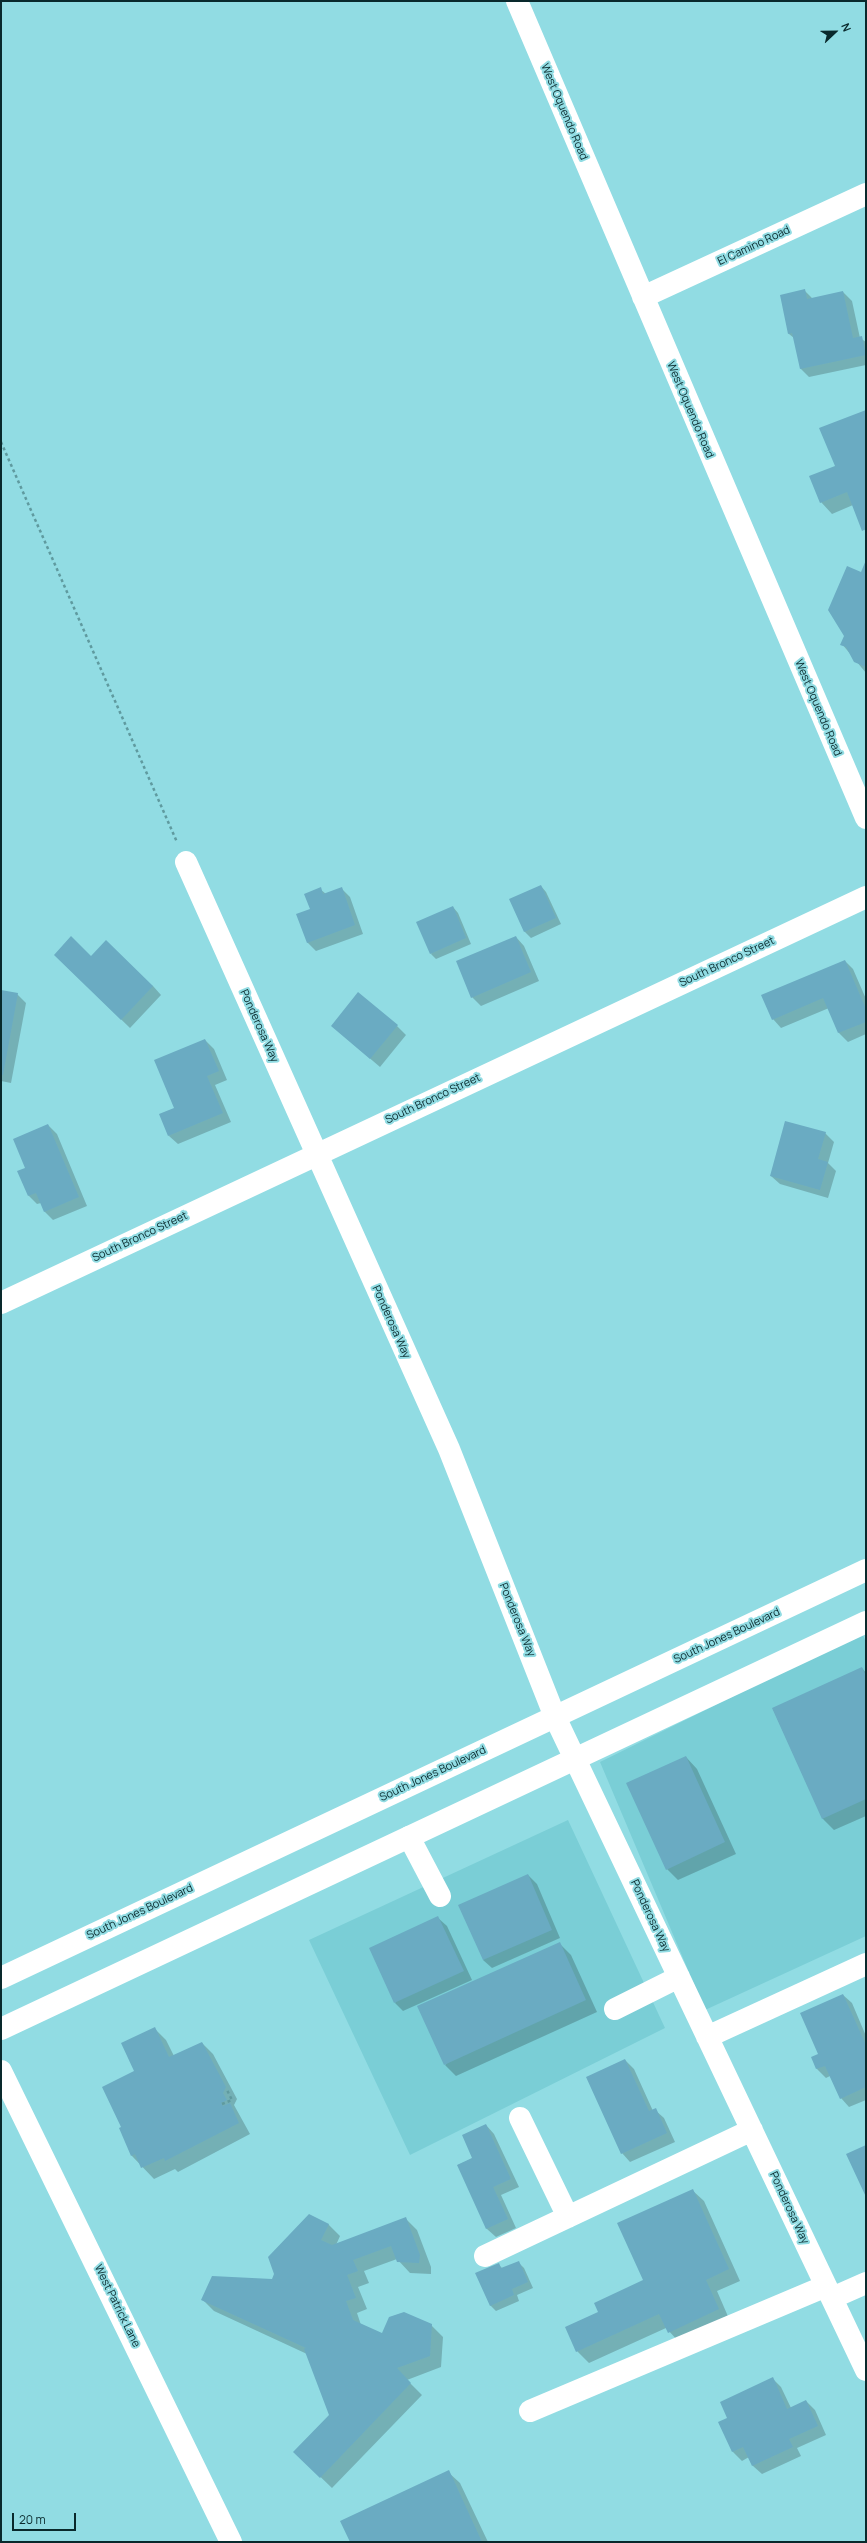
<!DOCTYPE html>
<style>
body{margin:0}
#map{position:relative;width:867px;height:2543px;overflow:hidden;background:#91dce3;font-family:Manrope,sans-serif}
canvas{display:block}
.frame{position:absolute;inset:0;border:2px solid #09292c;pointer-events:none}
.north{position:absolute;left:815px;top:12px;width:40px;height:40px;-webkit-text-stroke:3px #91dce3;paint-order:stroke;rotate:68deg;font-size:11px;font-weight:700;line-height:16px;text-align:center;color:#09292c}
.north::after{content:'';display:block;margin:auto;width:14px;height:18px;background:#09292c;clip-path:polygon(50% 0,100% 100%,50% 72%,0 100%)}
.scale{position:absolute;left:12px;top:2513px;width:64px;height:18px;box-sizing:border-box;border:2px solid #09292c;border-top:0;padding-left:5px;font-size:12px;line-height:14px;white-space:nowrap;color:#09292c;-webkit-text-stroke:3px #91dce3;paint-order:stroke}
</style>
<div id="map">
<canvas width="867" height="2543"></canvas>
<div class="frame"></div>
<div class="north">N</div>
<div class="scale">20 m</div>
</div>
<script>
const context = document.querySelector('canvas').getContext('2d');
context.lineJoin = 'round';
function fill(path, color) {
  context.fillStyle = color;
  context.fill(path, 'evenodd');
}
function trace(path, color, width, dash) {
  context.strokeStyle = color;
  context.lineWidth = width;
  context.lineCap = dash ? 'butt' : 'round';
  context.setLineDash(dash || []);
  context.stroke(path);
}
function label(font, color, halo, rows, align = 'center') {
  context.font = font + ' Manrope,sans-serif';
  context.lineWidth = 4;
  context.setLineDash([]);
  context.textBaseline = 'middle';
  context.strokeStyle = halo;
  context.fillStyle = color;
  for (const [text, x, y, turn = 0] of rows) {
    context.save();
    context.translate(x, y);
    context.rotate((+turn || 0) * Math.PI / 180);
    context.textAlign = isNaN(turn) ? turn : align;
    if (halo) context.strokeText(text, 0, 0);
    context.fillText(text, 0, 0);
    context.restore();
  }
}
fill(new Path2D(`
 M862 1633 866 1642V1936L705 2010 600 1762Z
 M568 1820 665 2028 410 2155 309 1940Z`), '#7aced6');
fill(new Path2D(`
 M804 290 813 299 843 292 852 301 860 338 866 342V365L809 377 801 369 794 338 789 334 781 296Z
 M866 411V533L853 505 832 514 821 502 836 467Z
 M866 562V673L842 644Z
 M541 886 546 892 561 924 531 938 525 932 511 899Z
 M341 888 350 897 363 934 316 951 307 942 311 909 320 889 326 894Z
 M453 907 458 913 471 944 436 959 431 954Z
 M516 937 524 946 539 981 481 1006 472 997Z
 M91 957 153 986 161 995 130 1028 64 964Z
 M845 961 853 969 866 999V1034L848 1042 839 1033 829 1008 781 1028 773 1019Z
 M1 991 17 994 26 1003 11 1083 1 1081Z
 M332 1026H397L406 1035 380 1067Z
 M205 1040 214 1049 227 1080 215 1085 231 1122 178 1144 169 1136 175 1108Z
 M48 1125 57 1134 87 1206 53 1220 45 1212 41 1203 37 1204 29 1196 27 1169Z
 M825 1133 834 1142 828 1163 836 1171 828 1198 780 1184 771 1176Z
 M862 1668 866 1673V1816L834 1830 823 1819 773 1709Z
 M686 1757 697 1769 736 1854 678 1880 667 1869Z
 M528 1875 537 1884 560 1938 492 1968 483 1960Z
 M438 1918 447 1926 472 1980 403 2011 395 2003Z
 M559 1943 571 1955 597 2012 456 2076 445 2065Z
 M843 1995 852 2003 866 2036V2100L849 2107 841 2098 830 2076 826 2078 817 2069 812 2058 820 2054Z
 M155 2029 166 2040 174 2056 202 2043 213 2054 237 2099 234 2105 250 2134 178 2172 175 2169 154 2179 132 2156 121 2128 136 2071Z
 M625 2060 634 2069 653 2111 655 2110 664 2118 675 2142 630 2162 622 2153Z
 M486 2125 494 2134 519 2187 501 2195 516 2228 496 2237 487 2229 458 2165 473 2158Z
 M692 2190 704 2201 740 2281 717 2291 730 2321 680 2343 666 2328 589 2363 577 2351 600 2313 644 2281Z
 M406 2219 417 2230 431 2267V2274L410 2273 397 2259 364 2271 369 2283 358 2287 367 2309 357 2313 361 2325 383 2334 431 2325 443 2337 441 2367 407 2380 422 2395 332 2488 306 2463 330 2415 307 2354 214 2311 203 2300 273 2280 328 2224 340 2236 336 2245Z
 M518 2262 524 2268 533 2288 517 2295 519 2301 496 2311 490 2305 498 2264 503 2269Z
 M772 2378 781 2387 791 2408 806 2401 815 2410 826 2435 797 2448 801 2456 762 2474 753 2466 749 2457 742 2461 733 2452 719 2423 729 2418Z
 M448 2472 460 2483 488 2542H351Z`), '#0003');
fill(new Path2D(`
 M805 289 807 299 843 291 853 338 862 336 866 355 800 369 792 333 788 334 780 295Z
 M866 410V529L862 531 847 492 820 503 809 476 835 466 819 428Z
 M866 560V667L854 662 846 647 840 645 844 636 828 610 847 566 861 572Z
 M541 885 556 918 524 932 509 899Z
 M321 887 323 894 342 887 355 925 307 943 296 914 310 909 304 894Z
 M453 906 466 938 430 954 416 922Z
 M71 936 91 956 106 940 153 986 121 1020 54 955Z
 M516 936 531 972 471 998 456 961Z
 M845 960 866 1009V1022L838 1033 823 998 772 1020 761 995Z
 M1 990 18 993 3 1075H1Z
 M358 992 398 1025 370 1059 331 1026Z
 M205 1039 219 1071 207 1076 223 1113 168 1136 159 1114 174 1108 154 1060Z
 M785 1121 826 1132 818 1159 828 1162 820 1190 770 1176Z
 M48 1124 79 1197 44 1212 36 1193 28 1196 17 1171 25 1168 13 1139Z
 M862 1667 866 1676V1799L822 1819 772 1708Z
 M686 1756 725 1842 666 1870 626 1783Z
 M528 1874 552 1930 483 1960 458 1905Z
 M438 1916 464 1971 394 2003 369 1948Z
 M560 1942 586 2000 444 2065 417 2006Z
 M843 1994 866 2045V2087L840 2099 825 2066 816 2069 811 2057 818 2054 800 2013Z
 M155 2027 169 2057 202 2042 226 2087 223 2093 227 2100 221 2103 223 2106 230 2103 239 2123 165 2161 164 2158 141 2168 135 2154 131 2156 119 2128 121 2127 102 2087 134 2071 121 2043Z
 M625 2059 649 2111 656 2108 667 2133 621 2154 586 2077Z
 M486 2124 511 2179 493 2187 508 2219 486 2229 457 2165 472 2158 462 2135Z
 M866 2145V2197L846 2154Z
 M693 2189 729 2269 706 2280 719 2309 668 2333 659 2314 576 2352 565 2327 598 2312 594 2303 643 2280 617 2223Z
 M309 2214 329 2224 321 2240 332 2245 406 2217 420 2255 419 2263 397 2262 391 2246 353 2260 358 2271 347 2275 356 2298 346 2301 353 2320 382 2333 389 2317 404 2312 432 2324 430 2356 397 2368 411 2383 320 2478 293 2452 329 2415 304 2349 306 2348 201 2300 212 2276 272 2279 274 2274 268 2257Z
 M519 2261 528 2282 512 2289 514 2295 490 2306 475 2273 499 2263 501 2268Z
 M773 2377 787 2409 806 2400 818 2426 789 2439 793 2447 752 2466 743 2447 732 2452 718 2422 727 2418 720 2402Z
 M449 2470 482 2542H350L340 2521Z`), '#6aabc2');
trace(new Path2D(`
 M1 442 177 842
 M222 2104 232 2100 227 2090`), '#5f9a9f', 2.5, [3, 3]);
trace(new Path2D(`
 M517 1 866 818
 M643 297 866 194
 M186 862 449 1449 555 1717 866 2370
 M1 1303 866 897
 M409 1837 440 1896
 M615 2009 679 1977
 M707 2037 866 1964
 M1 2071 231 2542
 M520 2118 568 2217
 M485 2256 752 2130
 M832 2298 866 2283
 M530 2411 826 2286`), '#fff', 22);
trace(new Path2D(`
 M1 1978 866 1570
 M1 2029 866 1622`), '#fff', 22);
label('11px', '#09292c', '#91dce3', [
 ["West Oquendo Road",564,112,67],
 ["El Camino Road",754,246,-25],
 ["West Oquendo Road",690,410,67],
 ["West Oquendo Road",818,708,67],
 ["South Bronco Street",727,962,-25],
 ["Ponderosa Way",259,1026,66],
 ["South Bronco Street",433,1099,-25],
 ["South Bronco Street",140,1237,-25],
 ["Ponderosa Way",391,1322,66],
 ["Ponderosa Way",517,1620,68],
 ["South Jones Boulevard",727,1636,-25],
 ["South Jones Boulevard",433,1774,-25],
 ["South Jones Boulevard",140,1912,-25],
 ["Ponderosa Way",650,1916,65],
 ["Ponderosa Way",789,2208,65],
 ["West Patrick Lane",117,2306,64]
]);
</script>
